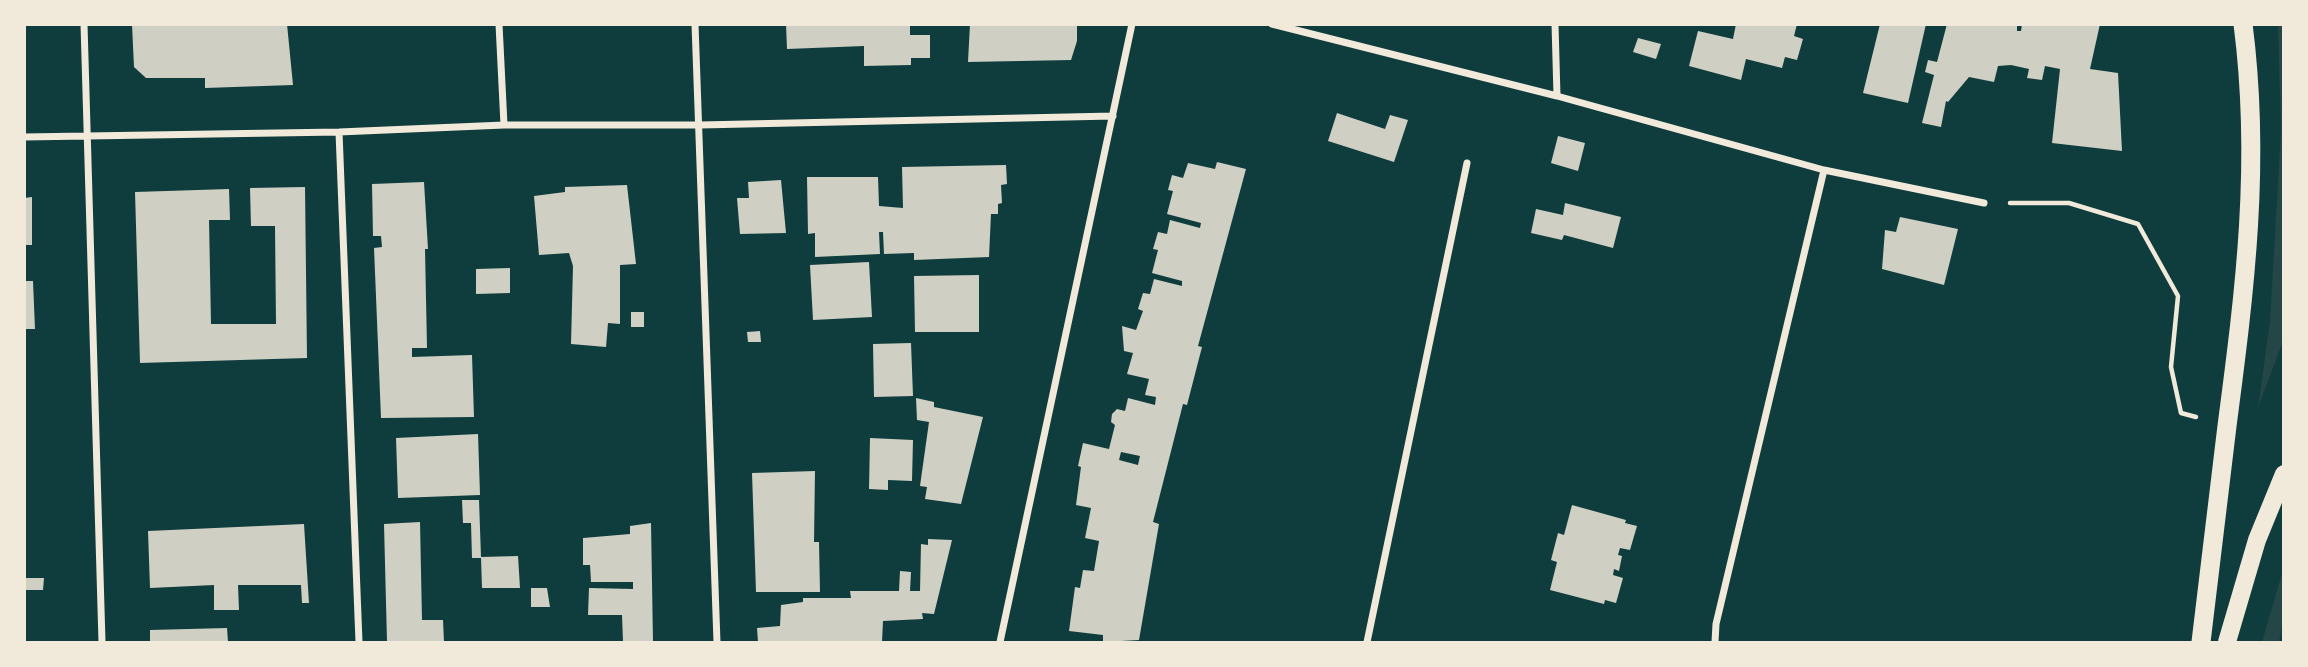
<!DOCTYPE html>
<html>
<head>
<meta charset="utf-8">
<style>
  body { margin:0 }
  #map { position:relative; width:2308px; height:667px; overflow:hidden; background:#0f3d3e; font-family:Mulish,sans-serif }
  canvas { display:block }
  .frame { position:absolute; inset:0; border:26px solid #f1e9da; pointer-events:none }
</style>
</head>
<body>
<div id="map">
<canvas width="2308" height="667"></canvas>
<div class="frame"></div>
</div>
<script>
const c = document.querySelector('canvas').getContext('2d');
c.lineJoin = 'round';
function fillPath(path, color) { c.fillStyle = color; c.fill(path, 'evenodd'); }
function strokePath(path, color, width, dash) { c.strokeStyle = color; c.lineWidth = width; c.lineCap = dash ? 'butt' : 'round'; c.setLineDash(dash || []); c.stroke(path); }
fillPath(new Path2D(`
  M 2278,25 L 2284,25 L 2283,341 L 2258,408 L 2270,321 L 2281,130 Z
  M 2283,570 L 2283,621 L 2279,642 L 2262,642 Z`), '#244646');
fillPath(new Path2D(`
  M 132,24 L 287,24 L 293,85 L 205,88 L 205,78 L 146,78 L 134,67 Z
  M 786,24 L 905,24 L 910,26 L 910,35 L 930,35 L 930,58 L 911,58 L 911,65 L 864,66 L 864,46 L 787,49 Z
  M 970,24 L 1077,24 L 1077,41 L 1071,60 L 968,62 Z
  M 1736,24 L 1797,24 L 1794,36 L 1803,39 L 1797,60 L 1785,57 L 1782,68 L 1746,59 L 1741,80 L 1689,66 L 1698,31 L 1733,39 Z
  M 1880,24 L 1926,24 L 1908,103 L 1863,93 Z
  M 1947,24 L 2017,24 L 2017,31 L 2021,31 L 2022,24 L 2100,24 L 2090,69 L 2118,73 L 2122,151 L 2052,143 L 2060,69 L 2045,66 L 2042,80 L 2027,78 L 2029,69 L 2011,65 L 1998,66 L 1994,82 L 1969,77 L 1948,102 L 1946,101 L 1941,127 L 1922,123 L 1934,75 L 1925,72 L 1928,60 L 1937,62 Z
  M 1638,38 L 1661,44 L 1656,59 L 1633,52 Z
  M 1337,113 L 1385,129 L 1390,115 L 1408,120 L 1394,162 L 1328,141 Z
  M 1558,136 L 1585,143 L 1578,171 L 1551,163 Z
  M 1217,162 L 1246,169 L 1198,346 L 1202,347 L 1187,405 L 1183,404 L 1153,522 L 1159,524 L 1139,640 L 1103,642 L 1103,635 L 1069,631 L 1075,587 L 1080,588 L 1083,570 L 1094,571 L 1099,541 L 1085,538 L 1091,508 L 1076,505 L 1081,467 L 1078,466 L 1083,443 L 1109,449 L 1115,425 L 1111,422 L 1112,414 L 1117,409 L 1125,411 L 1128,398 L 1155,405 L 1156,397 L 1145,395 L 1149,379 L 1127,374 L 1133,353 L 1124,351 L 1122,326 L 1136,330 L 1143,311 L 1138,309 L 1143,293 L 1150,294 L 1154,279 L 1182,286 L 1182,281 L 1152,273 L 1158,250 L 1153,249 L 1158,232 L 1167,234 L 1170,220 L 1200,228 L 1201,223 L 1167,214 L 1173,191 L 1168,190 L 1172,175 L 1183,178 L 1188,163 L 1215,169 ZM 1121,452 L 1140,456 L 1138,465 L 1119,460 Z
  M 1006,165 L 1007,184 L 1001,185 L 1002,203 L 998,204 L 998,214 L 991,214 L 989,257 L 914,260 L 914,253 L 884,254 L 883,232 L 879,232 L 880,254 L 815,257 L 815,233 L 808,234 L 807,177 L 878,177 L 879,206 L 903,208 L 902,167 Z
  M 781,180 L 786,233 L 740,234 L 737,198 L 749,198 L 748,182 Z
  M 424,182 L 428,249 L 425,249 L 427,348 L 412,348 L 412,357 L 472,355 L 474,417 L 381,418 L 374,248 L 382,247 L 381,236 L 373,236 L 372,184 Z
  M 627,185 L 636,264 L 620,265 L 620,324 L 608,323 L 606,347 L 571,344 L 573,266 L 569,253 L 539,255 L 534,196 L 565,192 L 565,187 Z
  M 305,187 L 307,358 L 140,363 L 135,192 L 229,189 L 230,220 L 209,220 L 211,324 L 276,324 L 275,226 L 251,226 L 250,188 Z
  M 32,197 L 32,245 L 24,245 L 24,198 Z
  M 1565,203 L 1621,217 L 1613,248 L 1564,235 L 1562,240 L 1531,233 L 1536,209 L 1563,215 Z
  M 1900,217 L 1958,229 L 1944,285 L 1882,269 L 1885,230 L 1896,232 Z
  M 869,262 L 872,317 L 813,320 L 810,265 Z
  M 510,268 L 510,293 L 476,294 L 476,269 Z
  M 979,275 L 979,332 L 915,332 L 914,276 Z
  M 24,281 L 33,281 L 35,329 L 24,329 Z
  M 631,312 L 644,312 L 644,327 L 631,327 Z
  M 760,331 L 761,342 L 748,342 L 747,332 Z
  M 911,343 L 913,396 L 874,397 L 873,344 Z
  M 916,398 L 934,402 L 934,407 L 983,417 L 961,504 L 925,499 L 927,487 L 920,486 L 929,422 L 917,420 Z
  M 478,434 L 480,495 L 398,498 L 396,438 Z
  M 870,438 L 913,440 L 912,481 L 888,480 L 888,490 L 869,489 Z
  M 815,471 L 814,542 L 819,542 L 820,592 L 756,592 L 752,473 Z
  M 462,500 L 479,500 L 481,557 L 518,556 L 520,588 L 482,588 L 481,558 L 472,558 L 471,523 L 463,523 Z
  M 1572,505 L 1626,520 L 1625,523 L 1637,526 L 1630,550 L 1620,548 L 1618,555 L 1622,556 L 1619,571 L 1614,569 L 1613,575 L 1623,578 L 1616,603 L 1605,600 L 1604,604 L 1550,590 L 1557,562 L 1551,560 L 1558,533 L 1564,535 Z
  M 420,522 L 422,620 L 443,620 L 444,642 L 387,642 L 384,524 Z
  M 651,523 L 653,642 L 623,642 L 622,615 L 588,615 L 589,588 L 633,589 L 633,582 L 591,582 L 590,565 L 583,565 L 583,538 L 630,534 L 630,526 Z
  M 304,524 L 309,603 L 302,603 L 301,585 L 238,585 L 239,610 L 214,610 L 214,585 L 150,588 L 148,531 Z
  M 928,539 L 952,540 L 934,614 L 922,613 L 923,619 L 883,621 L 882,642 L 758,642 L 757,628 L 780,626 L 781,605 L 803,602 L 803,598 L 851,598 L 850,591 L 899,591 L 900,571 L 911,572 L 910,591 L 920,591 L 921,544 L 928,545 Z
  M 24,578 L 44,578 L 43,590 L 24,590 Z
  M 531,588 L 547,588 L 550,607 L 531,607 Z
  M 227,628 L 228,642 L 150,642 L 150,630 Z`), '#cfcfc3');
strokePath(new Path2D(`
  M 2010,203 L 2069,203 L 2138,224 L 2178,296 L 2171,367 L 2181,413 L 2196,417`), '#f1e9da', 4.5);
strokePath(new Path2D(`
  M 84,24 L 102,642
  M 499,24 L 504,125
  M 695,24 L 717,642
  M 1272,24 L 1557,96 L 1824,170 L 1984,203
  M 1555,24 L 1557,96
  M 339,132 L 359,642
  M 24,137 L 339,132 L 504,125 L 700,125 L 1113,116
  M 1000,642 L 1132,24
  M 1367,642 L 1467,163
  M 1715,642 L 1716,624 L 1824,170`), '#f1e9da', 7);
strokePath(new Path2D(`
  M 2227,642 L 2257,540 L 2284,474`), '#f1e9da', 18);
strokePath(new Path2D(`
  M 2201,642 C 2210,570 2218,498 2227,426 C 2245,289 2261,163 2243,24`), '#f1e9da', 19);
</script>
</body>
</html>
